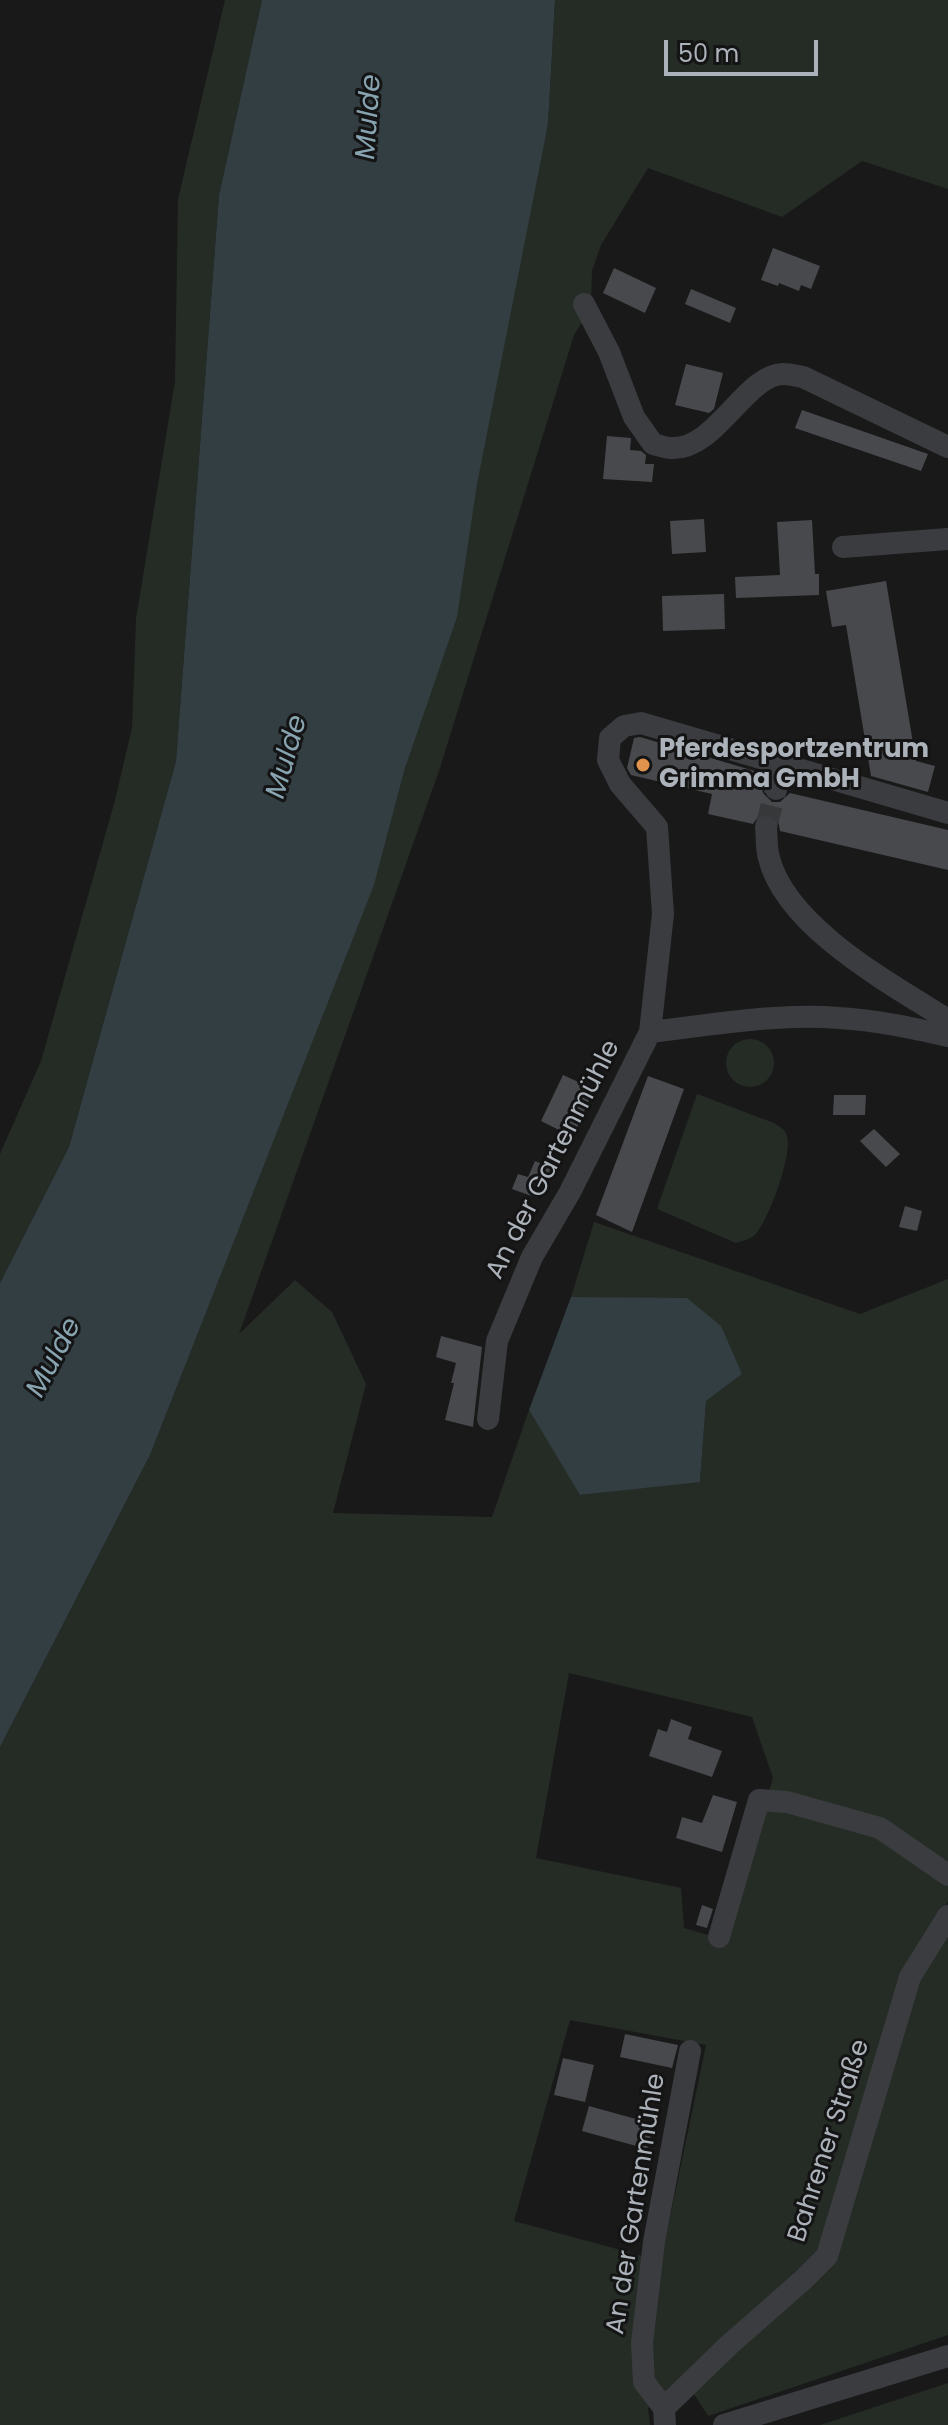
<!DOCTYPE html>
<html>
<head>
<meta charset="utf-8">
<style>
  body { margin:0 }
  #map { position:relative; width:948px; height:2425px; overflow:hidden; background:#19191a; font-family:Poppins,sans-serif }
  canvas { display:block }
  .scale { position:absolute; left:664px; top:40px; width:154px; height:36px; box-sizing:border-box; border:4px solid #acb2b9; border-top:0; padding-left:10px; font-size:24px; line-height:28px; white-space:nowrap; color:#acb2b9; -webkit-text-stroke:6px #141415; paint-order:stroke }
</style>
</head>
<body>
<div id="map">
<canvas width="948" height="2425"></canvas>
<div class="scale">50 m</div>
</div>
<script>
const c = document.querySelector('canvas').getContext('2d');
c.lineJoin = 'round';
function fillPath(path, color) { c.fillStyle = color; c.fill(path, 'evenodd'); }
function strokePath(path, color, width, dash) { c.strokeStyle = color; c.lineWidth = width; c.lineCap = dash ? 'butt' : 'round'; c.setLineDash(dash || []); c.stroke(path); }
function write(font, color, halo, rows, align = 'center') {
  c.font = font + ' Poppins,sans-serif'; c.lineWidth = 6; c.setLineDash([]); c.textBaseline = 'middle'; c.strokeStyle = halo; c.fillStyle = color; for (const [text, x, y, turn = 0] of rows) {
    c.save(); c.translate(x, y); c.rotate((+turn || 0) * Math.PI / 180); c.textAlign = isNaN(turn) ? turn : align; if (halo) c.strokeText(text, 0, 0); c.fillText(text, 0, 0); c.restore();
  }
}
fillPath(new Path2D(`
  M 225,0 L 262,0 L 219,195 L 176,761 L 69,1147 L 0,1283 L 0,1154 L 41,1061 L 114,804 L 132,728 L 136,619 L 175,381 L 178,199 Z
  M 555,0 L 948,0 L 948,189 L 862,161 L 782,217 L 648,168 L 601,245 L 592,271 L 591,308 L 574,335 L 439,771 L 239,1334 L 295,1280 L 332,1312 L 366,1384 L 333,1513 L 492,1517 L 529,1410 L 581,1495 L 700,1481 L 706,1401 L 742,1374 L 687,1299 L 571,1297 L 594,1222 L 860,1314 L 948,1279 L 948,1901 L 938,1921 L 948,1913 L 948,2335 L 708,2416 L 683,2377 L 648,2408 L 650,2425 L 0,2425 L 0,1747 L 150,1455 L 374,884 L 405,768 L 548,124 ZM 569,1673 L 752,1717 L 773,1778 L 725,1940 L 684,1928 L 681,1888 L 536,1858 ZM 570,2020 L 706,2045 L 661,2261 L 514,2221 Z
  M726 1063a24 24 0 1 1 48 0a24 24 0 1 1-48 0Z
  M 697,1094 L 774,1123 C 780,1127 785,1129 787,1136 C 793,1154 768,1223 754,1236 C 750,1239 742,1241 736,1243 L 657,1209 Z
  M 948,2383 L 948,2425 L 820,2425 Z`), '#252c25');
fillPath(new Path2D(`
  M 262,0 L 555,0 L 548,124 L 477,484 L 457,617 L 405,768 L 374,885 L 150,1455 L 0,1747 L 0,1283 L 69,1147 L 176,761 L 219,195 Z
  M 571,1297 L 687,1298 L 721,1326 L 742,1374 L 706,1401 L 700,1482 L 580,1495 L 529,1410 Z`), '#333e42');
fillPath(new Path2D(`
  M 773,248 L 820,266 L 811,289 L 801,285 L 799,291 L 779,283 L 778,286 L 761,280 Z
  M 614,268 L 656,288 L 645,313 L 603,293 Z
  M 691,289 L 736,308 L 730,323 L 685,304 Z
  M 686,364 L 723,373 L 714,409 L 709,413 L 675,405 Z
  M 802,410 L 928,454 L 921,471 L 795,428 Z
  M 607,436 L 631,438 L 630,450 L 641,451 L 646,455 L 645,464 L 654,464 L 652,482 L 603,479 Z
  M 704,519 L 706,552 L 672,554 L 670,521 Z
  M 812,520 L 815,574 L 819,574 L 819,595 L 736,598 L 735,577 L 780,575 L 777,522 Z
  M 886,581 L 916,761 L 935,766 L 928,792 L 871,776 L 846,625 L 832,627 L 826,591 Z
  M 724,594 L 725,629 L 663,631 L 662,596 Z
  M 640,737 L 758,772 L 763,793 L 772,802 L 780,802 L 790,793 L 948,830 L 948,870 L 780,831 L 778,820 L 771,814 L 759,815 L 753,824 L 708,814 L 712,794 L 631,775 L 627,768 L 634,738 Z
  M 563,1075 L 594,1089 L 573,1137 L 541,1121 Z
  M 648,1076 L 684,1089 L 632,1232 L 596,1215 Z
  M 834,1095 L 866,1095 L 865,1115 L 833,1115 Z
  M 874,1129 L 900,1154 L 886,1167 L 860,1141 Z
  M 535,1161 L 551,1168 L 537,1198 L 512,1189 L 518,1174 L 528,1177 Z
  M 905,1206 L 922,1211 L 917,1231 L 899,1227 Z
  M 441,1336 L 482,1347 L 473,1427 L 445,1420 L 454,1383 L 451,1383 L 456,1363 L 436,1357 Z
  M 671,1719 L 692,1727 L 688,1739 L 722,1751 L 712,1777 L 649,1756 L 658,1729 L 667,1732 Z
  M 713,1795 L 737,1802 L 722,1852 L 676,1838 L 682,1817 L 702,1823 Z
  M 702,1905 L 713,1909 L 707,1928 L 696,1925 Z
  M 625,2034 L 678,2045 L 672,2068 L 620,2057 Z
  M 563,2058 L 594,2065 L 585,2102 L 554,2095 Z
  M 589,2106 L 654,2124 L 647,2149 L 582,2131 Z`), '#48494d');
strokePath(new Path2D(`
  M 766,827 L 776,789`), '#36383a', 22, [22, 11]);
strokePath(new Path2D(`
  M 584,304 L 609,352 L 634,417 L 653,444 C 658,445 665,448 671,448 C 716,451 746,373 784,374 C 790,374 797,376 803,377 L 948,447
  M 843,547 L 948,539
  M 776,789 L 783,763
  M 766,827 C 767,837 766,848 769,858 C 786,927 891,984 948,1020
  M 650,1032 C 713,1025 776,1013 839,1018 C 876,1020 912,1028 948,1036
  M 488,1419 L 497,1341 L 532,1257 L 570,1192 L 650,1032 L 663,914 L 657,827 L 620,784 L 608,760 L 610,738 L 624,726 L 641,723 L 948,813
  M 719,1937 L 759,1800 L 787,1802 L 880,1828 L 948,1875
  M 664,2408 L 644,2382 L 642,2343 L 654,2242 L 690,2051
  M 665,2425 L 664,2408 L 729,2345 L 803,2280 L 827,2256 L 910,1977 L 948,1916
  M 724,2425 L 948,2356`), '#3a3c3f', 22);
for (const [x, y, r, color] of [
  [643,765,8,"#df934c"]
]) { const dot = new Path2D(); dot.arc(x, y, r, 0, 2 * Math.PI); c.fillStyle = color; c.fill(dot); strokePath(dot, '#141415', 3); }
write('bold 26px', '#acb2b9', '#141415', [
  ["Pferdesportzentrum",659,750],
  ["Grimma GmbH",659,780]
], 'left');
write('26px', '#acb2b9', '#141415', [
  ["An der Gartenmühle",554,1160,-63],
  ["Bahrener Straße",830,2141,-72],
  ["An der Gartenmühle",637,2204,-81]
]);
write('italic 28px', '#87a4b0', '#141415', [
  ["Mulde",370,117,-86],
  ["Mulde",288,757,-74],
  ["Mulde",55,1358,-62]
]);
</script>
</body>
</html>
